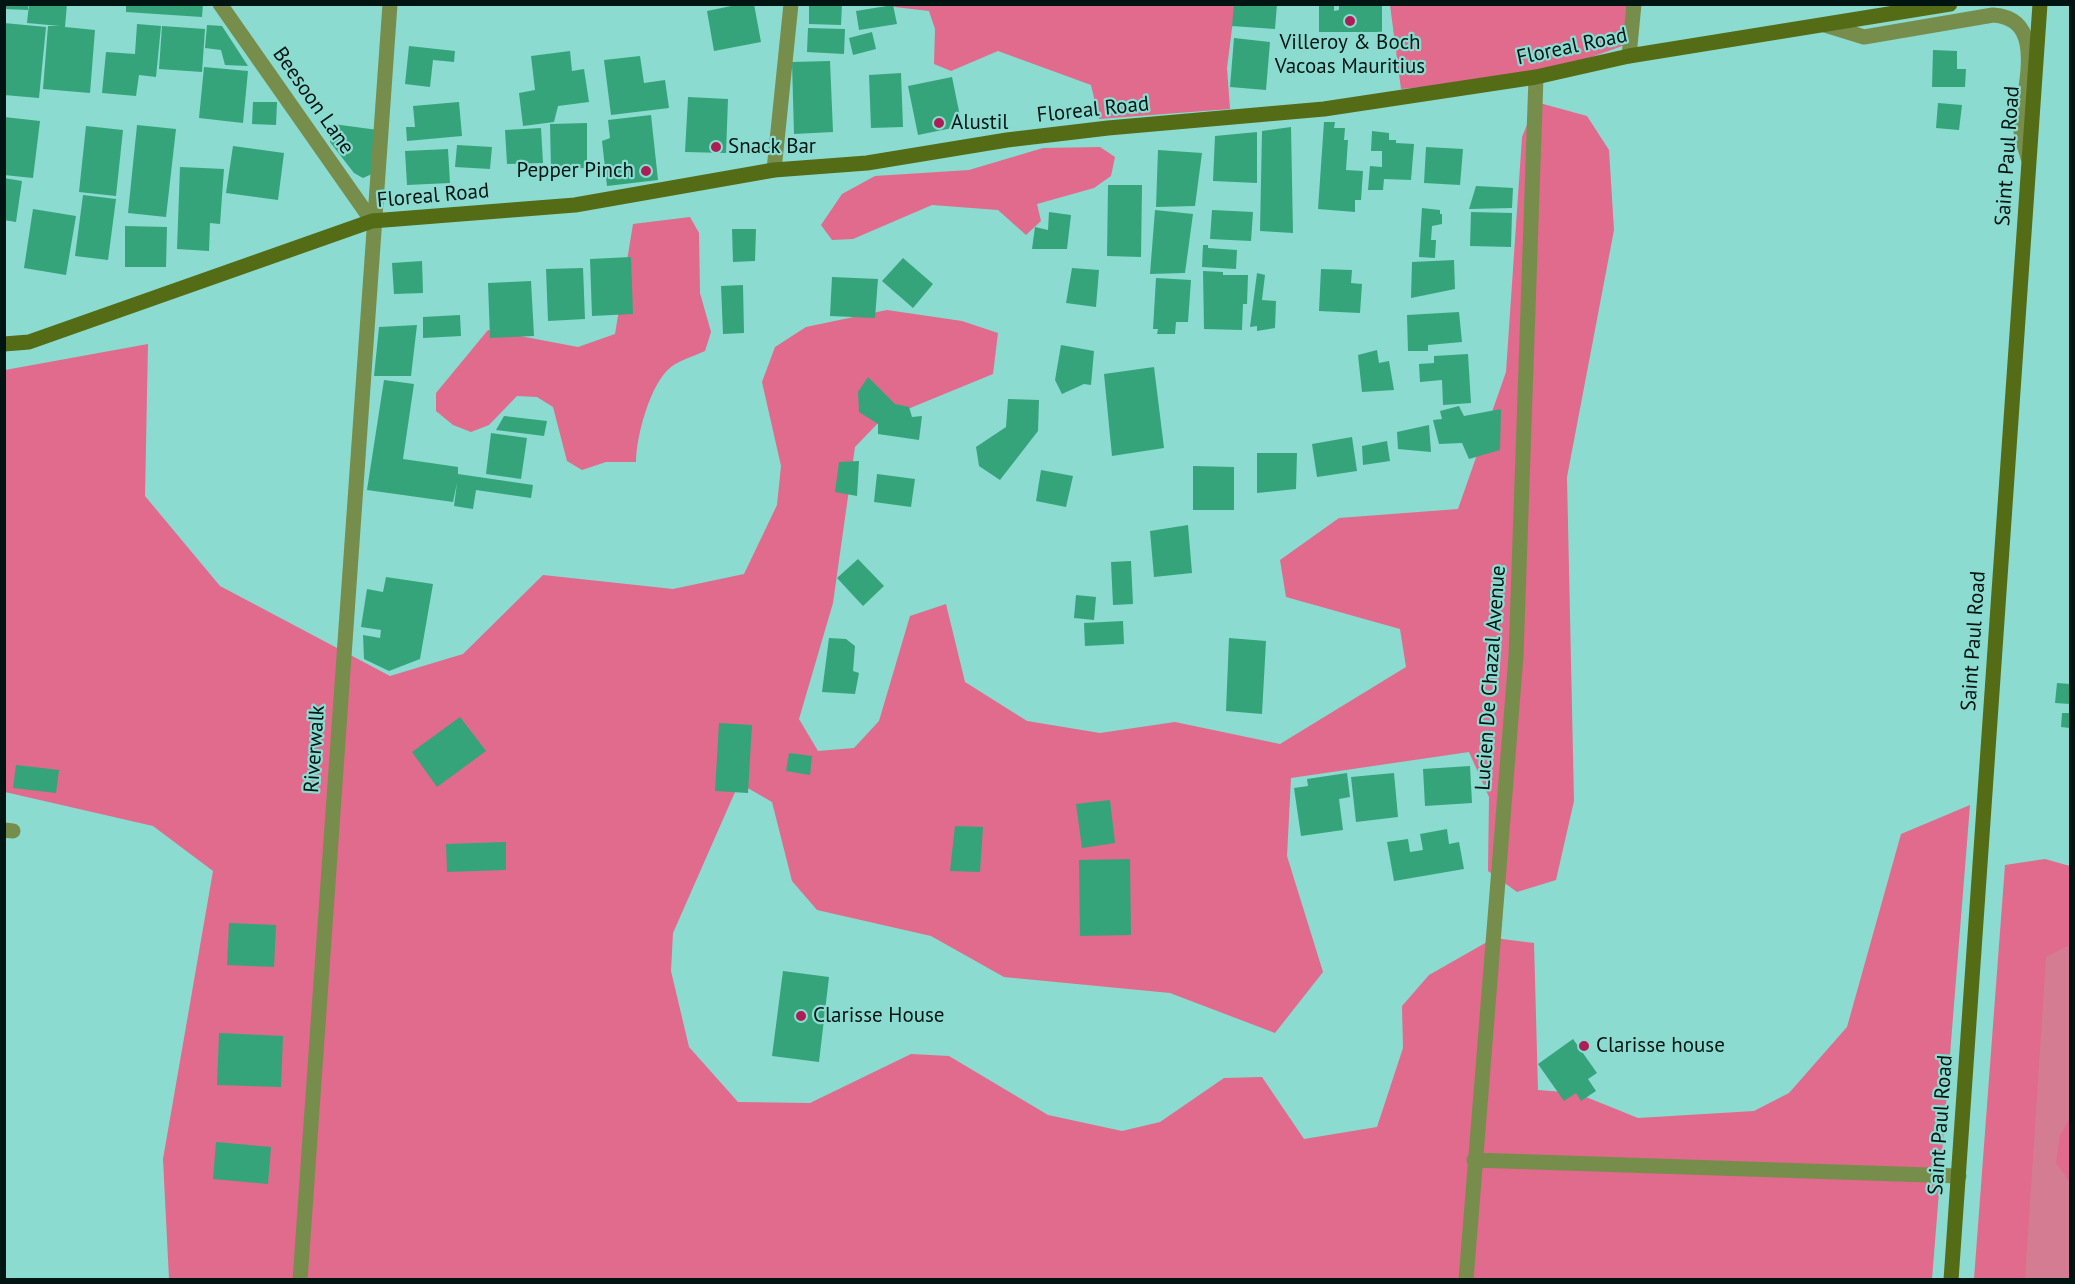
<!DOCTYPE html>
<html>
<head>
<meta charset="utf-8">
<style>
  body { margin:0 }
  #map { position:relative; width:2075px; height:1284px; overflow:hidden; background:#8bdbd0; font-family:"PT Sans",sans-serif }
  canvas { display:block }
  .frame { position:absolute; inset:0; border:6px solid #001512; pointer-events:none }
</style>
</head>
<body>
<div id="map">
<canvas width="2075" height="1284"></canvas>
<div class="frame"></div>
</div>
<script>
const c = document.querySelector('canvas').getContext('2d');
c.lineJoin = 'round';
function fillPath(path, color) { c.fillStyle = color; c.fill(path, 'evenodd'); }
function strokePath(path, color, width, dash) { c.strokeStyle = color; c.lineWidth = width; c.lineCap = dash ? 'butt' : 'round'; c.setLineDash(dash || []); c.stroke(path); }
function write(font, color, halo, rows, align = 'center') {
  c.font = font + ' "PT Sans",sans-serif'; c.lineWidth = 4.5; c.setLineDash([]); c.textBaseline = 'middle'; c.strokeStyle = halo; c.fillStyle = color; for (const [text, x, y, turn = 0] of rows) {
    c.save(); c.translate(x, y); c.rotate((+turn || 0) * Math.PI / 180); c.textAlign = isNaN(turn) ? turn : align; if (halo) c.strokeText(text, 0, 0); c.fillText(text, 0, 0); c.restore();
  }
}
fillPath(new Path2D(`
  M 2021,881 L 2070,884 L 2070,1279 L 1994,1280 Z`), '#d47c92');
fillPath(new Path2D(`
  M 1634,4 L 1625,45 L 1536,77 L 1401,89 L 1390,5 Z
  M 878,5 L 1235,5 L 1227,68 L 1230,109 L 1099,119 L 1091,85 L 998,51 L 951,71 L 934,64 L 935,29 L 929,11 Z
  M 1536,102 L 1587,116 L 1609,150 L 1614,230 L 1567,477 L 1574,801 L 1556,880 L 1517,892 L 1488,871 L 1489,797 L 1469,752 L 1291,778 L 1287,856 L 1323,972 L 1275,1033 L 1170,993 L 1004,977 L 931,936 L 817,910 L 792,881 L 772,802 L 739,783 L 673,933 L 671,971 L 689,1047 L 738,1102 L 810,1103 L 911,1054 L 949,1056 L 1048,1115 L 1122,1131 L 1160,1122 L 1224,1078 L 1262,1077 L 1304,1139 L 1377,1127 L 1403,1048 L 1402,1006 L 1429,975 L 1494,938 L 1534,943 L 1538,1090 L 1576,1093 L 1638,1118 L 1754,1111 L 1789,1093 L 1847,1027 L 1901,834 L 1970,805 L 1932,1279 L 169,1279 L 163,1159 L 213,871 L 153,826 L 5,792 L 5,370 L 148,344 L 145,496 L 220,586 L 390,676 L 463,654 L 543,575 L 673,589 L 744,574 L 777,505 L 781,466 L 762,382 L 775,347 L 806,327 L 887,310 L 962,321 L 998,333 L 993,374 L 881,420 L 855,447 L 833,603 L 799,719 L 818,751 L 854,748 L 879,721 L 910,616 L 946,604 L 965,682 L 1027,721 L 1100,733 L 1175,722 L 1280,744 L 1406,667 L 1400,629 L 1286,597 L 1280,560 L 1339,518 L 1458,509 L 1506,372 L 1522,137 Z
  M 1100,147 L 1115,157 L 1111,176 L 1094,188 L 1037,204 L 1041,221 L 1026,235 L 998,210 L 932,205 L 853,239 L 832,240 L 821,225 L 842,194 L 875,176 L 969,170 L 1043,148 Z
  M 690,217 L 699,233 L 700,293 L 711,332 L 705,351 C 694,356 680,360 671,367 C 650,383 636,438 636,462 L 606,462 L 582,470 L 567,461 L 553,407 L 537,397 L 517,396 L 489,425 L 471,432 L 453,425 L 436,411 L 436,393 L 488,330 L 578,347 L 615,334 L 633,224 Z
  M 2045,859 L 2070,866 L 2070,945 L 2046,957 L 2025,1279 L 1974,1279 L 2005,865 Z
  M 2070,1119 L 2070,1182 L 2056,1163 L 2060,1135 Z`), '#e06b8c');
fillPath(new Path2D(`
  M 4,4 L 28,4 L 28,10 L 4,9 Z
  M 29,4 L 67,4 L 65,27 L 95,30 L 90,93 L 43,89 L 48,26 L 60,26 L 27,23 Z
  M 126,4 L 203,4 L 202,17 L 126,12 Z
  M 741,4 L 754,4 L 761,42 L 714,51 L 707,11 Z
  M 809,4 L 842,4 L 841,25 L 809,24 Z
  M 1234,4 L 1277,4 L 1275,29 L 1232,26 Z
  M 1319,4 L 1334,4 L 1334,11 L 1339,10 L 1339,4 L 1382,4 L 1382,32 L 1319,32 Z
  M 893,5 L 897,24 L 859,30 L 856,11 Z
  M 4,23 L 46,27 L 39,98 L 4,95 Z
  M 137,24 L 161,26 L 156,77 L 139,75 L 136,96 L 102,93 L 106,52 L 135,54 Z
  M 207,25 L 222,26 L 248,66 L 225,65 L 221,50 L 205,48 Z
  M 162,26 L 205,29 L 202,72 L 159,69 Z
  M 808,28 L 845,29 L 844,54 L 807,52 Z
  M 872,32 L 876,49 L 853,55 L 849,38 Z
  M 1234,38 L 1270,42 L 1266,90 L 1230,87 Z
  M 409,46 L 455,51 L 454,62 L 433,60 L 430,87 L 405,84 Z
  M 1933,50 L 1957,51 L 1957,69 L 1966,69 L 1965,87 L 1932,87 Z
  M 570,51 L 572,71 L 584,69 L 589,102 L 558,106 L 554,122 L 523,126 L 519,93 L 535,90 L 531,56 Z
  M 640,56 L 644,83 L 665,80 L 669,108 L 611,115 L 604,60 Z
  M 830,61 L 833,132 L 794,134 L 792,62 Z
  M 204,67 L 248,71 L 243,123 L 199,118 Z
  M 901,73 L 903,127 L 871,128 L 869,75 Z
  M 952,77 L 962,126 L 918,135 L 908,86 Z
  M 688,97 L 728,99 L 726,153 L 685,152 Z
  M 253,102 L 277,102 L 276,125 L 252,124 Z
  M 459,102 L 462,136 L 407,141 L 406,127 L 415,127 L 413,106 Z
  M 1938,103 L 1962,105 L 1959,130 L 1936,128 Z
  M 651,115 L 658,180 L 607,186 L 602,141 L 610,138 L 608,120 Z
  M 4,117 L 40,121 L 33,178 L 4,175 Z
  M 1324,122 L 1335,122 L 1334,128 L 1345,128 L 1344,140 L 1348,140 L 1346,170 L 1363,171 L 1361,200 L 1355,200 L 1355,212 L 1318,209 Z
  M 587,123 L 587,168 L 551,169 L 550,124 Z
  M 333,124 L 378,130 L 372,174 L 363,178 L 354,173 L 330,142 Z
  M 137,125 L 176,129 L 166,217 L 128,213 Z
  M 86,126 L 123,130 L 116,196 L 79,192 Z
  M 1291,127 L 1293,233 L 1260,231 L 1262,131 Z
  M 541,128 L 543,163 L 507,164 L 505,130 Z
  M 1372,131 L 1389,133 L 1389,140 L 1396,140 L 1396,143 L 1414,144 L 1411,180 L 1384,179 L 1383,190 L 1368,190 L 1370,166 L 1382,167 L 1382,151 L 1371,151 Z
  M 1257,132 L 1257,183 L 1213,181 L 1215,136 Z
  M 457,145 L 492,147 L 490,169 L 455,167 Z
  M 233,146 L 284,153 L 278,200 L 226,193 Z
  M 1426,147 L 1463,149 L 1460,185 L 1424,183 Z
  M 448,149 L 450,183 L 407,185 L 405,151 Z
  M 1158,150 L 1202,153 L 1195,206 L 1156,207 Z
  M 180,167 L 224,169 L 220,224 L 210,223 L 209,251 L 177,249 Z
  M 4,178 L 22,181 L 16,222 L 4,220 Z
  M 1108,185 L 1142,185 L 1141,257 L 1107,256 Z
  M 1476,186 L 1513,188 L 1512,208 L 1469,209 Z
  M 83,195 L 116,199 L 108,260 L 75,256 Z
  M 1422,208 L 1440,210 L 1440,214 L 1442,214 L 1442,224 L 1432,226 L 1431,240 L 1436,240 L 1435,258 L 1419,257 Z
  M 33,209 L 76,216 L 66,275 L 24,268 Z
  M 1155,210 L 1193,214 L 1185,273 L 1150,274 Z
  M 1212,210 L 1253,212 L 1251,241 L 1210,239 Z
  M 1049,212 L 1071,215 L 1067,249 L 1032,249 L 1035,227 L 1048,230 Z
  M 1471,212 L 1512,213 L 1511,247 L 1470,246 Z
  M 125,226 L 167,227 L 166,267 L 125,267 Z
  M 732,229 L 756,229 L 755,261 L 733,262 Z
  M 1203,245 L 1208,245 L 1208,248 L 1237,250 L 1236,269 L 1202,267 Z
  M 631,257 L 633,314 L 592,316 L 590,259 Z
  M 903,258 L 933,284 L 913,308 L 882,281 Z
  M 1454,260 L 1455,289 L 1411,298 L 1412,262 Z
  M 422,261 L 423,293 L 394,294 L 392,263 Z
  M 583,268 L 585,319 L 548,321 L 546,269 Z
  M 1072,268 L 1099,270 L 1096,307 L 1066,303 Z
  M 1321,269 L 1352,270 L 1351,283 L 1362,284 L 1360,313 L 1319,311 Z
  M 1203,271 L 1223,272 L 1223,275 L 1248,275 L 1247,304 L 1243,304 L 1242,330 L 1204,329 Z
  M 1257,273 L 1265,275 L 1262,300 L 1276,301 L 1275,328 L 1257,331 L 1257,326 L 1250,327 Z
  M 832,277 L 878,279 L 875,318 L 830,316 Z
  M 1156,278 L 1191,280 L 1188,322 L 1176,322 L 1175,334 L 1157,334 L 1158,329 L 1153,329 Z
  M 531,281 L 534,336 L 490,338 L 488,283 Z
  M 743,285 L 744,333 L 723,334 L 721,286 Z
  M 1459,312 L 1462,342 L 1428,345 L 1428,351 L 1408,351 L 1407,315 Z
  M 460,315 L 461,336 L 423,338 L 423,317 Z
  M 417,325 L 411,376 L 374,376 L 379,327 Z
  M 1061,345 L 1094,351 L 1091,385 L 1084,384 L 1062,394 L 1055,380 Z
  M 1377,350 L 1379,363 L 1389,361 L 1394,390 L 1362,392 L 1358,355 Z
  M 1468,354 L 1471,403 L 1443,405 L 1442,380 L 1420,382 L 1419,364 L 1434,363 L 1434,356 Z
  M 1154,367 L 1164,448 L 1112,456 L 1104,374 Z
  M 868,377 L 895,404 L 909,407 L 912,417 L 922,416 L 919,440 L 878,434 L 878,424 L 859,412 L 858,392 Z
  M 384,380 L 414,384 L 403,459 L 458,467 L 458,474 L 533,485 L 531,498 L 476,490 L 473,509 L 454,506 L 457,483 L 453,502 L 367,490 Z
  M 1008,399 L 1039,400 L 1038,431 L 1000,480 L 979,466 L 976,447 L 1006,427 Z
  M 1459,406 L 1464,416 L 1501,409 L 1500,450 L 1469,459 L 1462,443 L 1439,444 L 1433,420 L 1442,419 L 1440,411 Z
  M 504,416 L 547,421 L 544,436 L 496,430 Z
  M 1429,425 L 1431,452 L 1398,449 L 1397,432 Z
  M 491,433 L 527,438 L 521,479 L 486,474 Z
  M 1352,437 L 1357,471 L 1317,477 L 1312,444 Z
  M 1387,441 L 1390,461 L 1363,465 L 1362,446 Z
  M 1257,453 L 1297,453 L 1296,489 L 1257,493 Z
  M 859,461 L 857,496 L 835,492 L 839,462 Z
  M 1193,466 L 1234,467 L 1234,510 L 1193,510 Z
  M 1041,470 L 1073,476 L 1066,507 L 1036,501 Z
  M 877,474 L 915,479 L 911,507 L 874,502 Z
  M 1188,525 L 1192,573 L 1154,577 L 1150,531 Z
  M 858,559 L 884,586 L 863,606 L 837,578 Z
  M 1131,561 L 1133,604 L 1113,605 L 1111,562 Z
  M 386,577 L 433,584 L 420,659 L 389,671 L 364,659 L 363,635 L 380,638 L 381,630 L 361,627 L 367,589 L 383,592 Z
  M 1076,595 L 1096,597 L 1094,620 L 1074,618 Z
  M 1123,621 L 1124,644 L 1085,646 L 1084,623 Z
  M 829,638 L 846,639 L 855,646 L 853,671 L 859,673 L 855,694 L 822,692 Z
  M 1229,638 L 1266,641 L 1262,714 L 1226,711 Z
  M 2057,683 L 2070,684 L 2070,704 L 2055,703 Z
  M 2062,713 L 2070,713 L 2070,728 L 2061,727 Z
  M 460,717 L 486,751 L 437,787 L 412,752 Z
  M 719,723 L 752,725 L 748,793 L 715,791 Z
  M 789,753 L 812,756 L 810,775 L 786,771 Z
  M 16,765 L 59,770 L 56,793 L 13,788 Z
  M 1470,766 L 1472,803 L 1425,806 L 1423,769 Z
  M 1347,773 L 1350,797 L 1339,799 L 1343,830 L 1301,836 L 1294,788 L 1308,786 L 1307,779 Z
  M 1394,773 L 1398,817 L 1356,822 L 1351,777 Z
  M 1110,800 L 1115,843 L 1082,848 L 1076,804 Z
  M 955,826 L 983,827 L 980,872 L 950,871 Z
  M 1447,829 L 1449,844 L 1459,842 L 1464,869 L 1394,881 L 1387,842 L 1408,839 L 1410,852 L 1423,850 L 1420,834 Z
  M 506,842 L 506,870 L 447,872 L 446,844 Z
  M 1130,859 L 1131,935 L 1080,936 L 1079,860 Z
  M 229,923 L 276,925 L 274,967 L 227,965 Z
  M 783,971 L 829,977 L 819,1062 L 772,1056 Z
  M 219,1033 L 283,1036 L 281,1087 L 217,1085 Z
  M 1573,1039 L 1597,1073 L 1588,1079 L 1596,1091 L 1581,1101 L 1576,1093 L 1564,1101 L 1538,1064 Z
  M 216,1142 L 271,1147 L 268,1184 L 213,1179 Z`), '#35a47b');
strokePath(new Path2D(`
  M 220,4 L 372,221
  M 1825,25 L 1864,37 L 1993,15 C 2050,19 2021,93 2021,131 C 2021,140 2026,149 2028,158
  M 1629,56 L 1634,4
  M 774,170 L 791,4
  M 4,830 L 13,831
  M 1474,1160 L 1959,1176
  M 300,1280 L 390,4
  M 1466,1280 L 1516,656 L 1536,77`), '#778d4c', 15);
strokePath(new Path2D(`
  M 4,344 L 29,342 L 372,221 L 575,205 L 774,170 L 867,163 L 1007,140 L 1108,128 L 1324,109 L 1536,77 L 1629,56 L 1950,4
  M 1951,1280 L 2040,4`), '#546c15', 15);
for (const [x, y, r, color] of [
  [1350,21,6,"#ad1e56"],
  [939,123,6,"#ad1e56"],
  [716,147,6,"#ad1e56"],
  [646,171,6,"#ad1e56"],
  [801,1016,6,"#ad1e56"],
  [1584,1046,6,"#ad1e56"]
]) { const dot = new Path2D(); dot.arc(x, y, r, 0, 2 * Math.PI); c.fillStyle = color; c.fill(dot); strokePath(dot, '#8bdbd0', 2); }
write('21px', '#001512', '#8bdbd0', [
  ["Villeroy & Boch",1350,43,"center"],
  ["Vacoas Mauritius",1350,67,"center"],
  ["Alustil",951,123],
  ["Snack Bar",728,147],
  ["Pepper Pinch",634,171,"right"],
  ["Clarisse House",813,1016],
  ["Clarisse house",1596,1046]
], 'left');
write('21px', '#001512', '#8bdbd0', [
  ["Floreal Road",1572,47,-12],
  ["Beesoon Lane",313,101,55],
  ["Floreal Road",1093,110,-6],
  ["Saint Paul Road",2008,156,-86],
  ["Floreal Road",433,196,-5],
  ["Saint Paul Road",1974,641,-86],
  ["Lucien De Chazal Avenue",1491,678,-86],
  ["Riverwalk",315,749,-86],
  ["Saint Paul Road",1941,1125,-86]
]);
</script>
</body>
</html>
